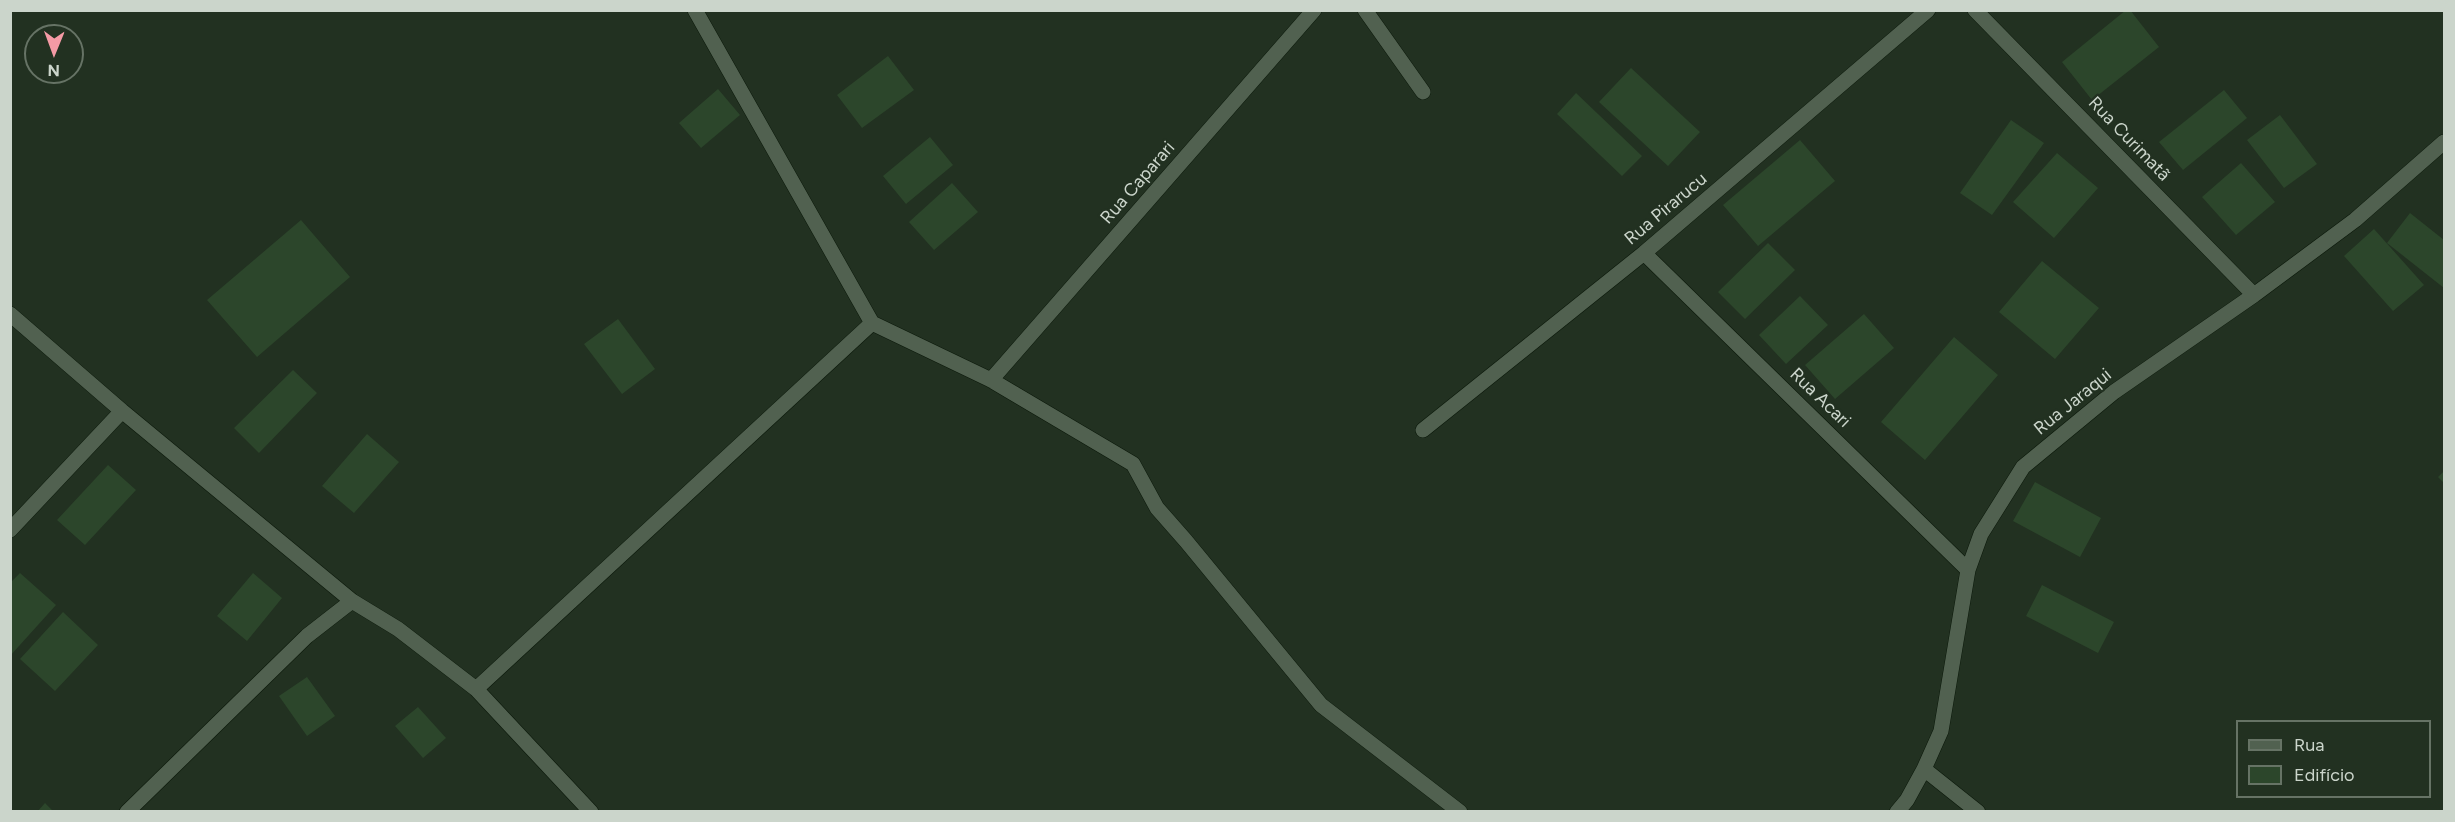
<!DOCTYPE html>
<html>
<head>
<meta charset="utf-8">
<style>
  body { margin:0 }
  #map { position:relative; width:2455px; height:822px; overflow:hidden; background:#223121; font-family:Figtree,sans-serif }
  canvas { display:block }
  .frame { position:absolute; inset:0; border:12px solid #cbd5cb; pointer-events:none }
  .legend { position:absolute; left:2236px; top:720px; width:195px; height:78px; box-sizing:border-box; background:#223121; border:2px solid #667365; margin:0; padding:8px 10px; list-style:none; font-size:18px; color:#cbd5cb }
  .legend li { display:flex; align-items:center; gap:12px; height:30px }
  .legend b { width:30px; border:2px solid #667365 }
  .north { position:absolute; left:24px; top:24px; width:60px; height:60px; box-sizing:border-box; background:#223121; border:2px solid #667365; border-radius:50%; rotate:181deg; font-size:16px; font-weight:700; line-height:24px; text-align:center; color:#cbd5cb }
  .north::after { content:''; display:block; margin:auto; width:21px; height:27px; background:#f49aa5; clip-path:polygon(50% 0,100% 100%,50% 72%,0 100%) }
</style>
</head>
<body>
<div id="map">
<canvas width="2455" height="822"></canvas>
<div class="frame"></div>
<ul class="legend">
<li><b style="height:8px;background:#516150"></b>Rua</li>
<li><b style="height:16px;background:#2c462b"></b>Edifício</li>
</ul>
<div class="north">N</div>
</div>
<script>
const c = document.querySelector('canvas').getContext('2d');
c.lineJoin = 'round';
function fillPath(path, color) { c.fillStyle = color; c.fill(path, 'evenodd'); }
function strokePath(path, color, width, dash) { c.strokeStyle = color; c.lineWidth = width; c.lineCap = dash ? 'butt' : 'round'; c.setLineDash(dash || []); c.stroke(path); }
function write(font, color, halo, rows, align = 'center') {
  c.font = font + ' Figtree,sans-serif'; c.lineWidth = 4.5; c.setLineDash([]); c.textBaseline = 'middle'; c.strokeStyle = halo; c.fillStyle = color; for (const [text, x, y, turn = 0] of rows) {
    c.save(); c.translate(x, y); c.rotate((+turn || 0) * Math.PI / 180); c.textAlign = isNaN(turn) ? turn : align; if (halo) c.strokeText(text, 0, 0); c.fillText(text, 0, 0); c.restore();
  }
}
fillPath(new Path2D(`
  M 2126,10 L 2130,10 L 2159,47 L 2092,100 L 2062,62 Z
  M 888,56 L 914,90 L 862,128 L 837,95 Z
  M 1631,68 L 1700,132 L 1668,166 L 1599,102 Z
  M 718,89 L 740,115 L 701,148 L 679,123 Z
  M 2224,90 L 2247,118 L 2183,170 L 2159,142 Z
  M 1576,93 L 1642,156 L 1622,176 L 1557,114 Z
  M 2280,115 L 2317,164 L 2284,188 L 2247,140 Z
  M 2011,120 L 2044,143 L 1992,215 L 1960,193 Z
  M 930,137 L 953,165 L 906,204 L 883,176 Z
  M 1800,140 L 1835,181 L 1758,246 L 1723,205 Z
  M 2057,153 L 2098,188 L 2054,238 L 2013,202 Z
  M 2241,163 L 2275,202 L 2236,235 L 2202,197 Z
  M 952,183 L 978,212 L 934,250 L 909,222 Z
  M 2410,213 L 2444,240 L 2444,288 L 2387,243 Z
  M 301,220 L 350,277 L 257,357 L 207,300 Z
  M 2374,229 L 2424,285 L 2393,311 L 2344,256 Z
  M 1768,243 L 1795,270 L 1745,319 L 1718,292 Z
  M 2042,261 L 2099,308 L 2055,359 L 1999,312 Z
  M 1800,296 L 1828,325 L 1786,364 L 1759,335 Z
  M 1864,314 L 1894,348 L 1835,399 L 1805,365 Z
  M 618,319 L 655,369 L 622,394 L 584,344 Z
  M 1954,337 L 1998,375 L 1925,460 L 1881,422 Z
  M 293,370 L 317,393 L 259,453 L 234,428 Z
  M 367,434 L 399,462 L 354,513 L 322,486 Z
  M 108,465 L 136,490 L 85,545 L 57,520 Z
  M 2444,471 L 2444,483 L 2438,477 Z
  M 2035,482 L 2101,518 L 2080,557 L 2013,521 Z
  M 20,573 L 56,605 L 10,656 L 10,583 Z
  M 253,573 L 282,598 L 247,641 L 217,616 Z
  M 2042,585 L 2114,622 L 2098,653 L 2026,616 Z
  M 63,612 L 98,645 L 55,691 L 20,659 Z
  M 307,677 L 335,716 L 307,736 L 279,696 Z
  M 418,707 L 446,738 L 423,758 L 395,726 Z
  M 45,803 L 54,812 L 37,812 Z`), '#2c462b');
const minor = new Path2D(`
  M 695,10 L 872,323 L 991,380 L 1133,464 L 1157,508 L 1186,541 L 1321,705 L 1460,812
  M 1365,10 L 1423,92
  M 1975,10 L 2254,295
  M 1644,253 L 1968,570
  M 10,314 L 122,411 L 352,601 L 398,629 L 476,689 L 591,812
  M 991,380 L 1314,10
  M 1423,430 L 1644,253 L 1928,10
  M 10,530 L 122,411
  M 476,689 L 872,323
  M 1924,769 L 1978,812
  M 127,812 L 307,636 L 352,601
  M 1897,812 L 1907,800 L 1924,769 L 1941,731 L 1968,570 L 1981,534 L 2023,467 L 2114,392 L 2254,295 L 2355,220 L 2444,142`);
strokePath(minor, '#0b180a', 16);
strokePath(minor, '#516150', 15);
write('18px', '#cbd5cb', '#223121', [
  ["Rua Curimatã",2129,139,46],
  ["Rua Caparari",1138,183,-49],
  ["Rua Pirarucu",1666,209,-40],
  ["Rua Acari",1820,398,44],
  ["Rua Jaraqui",2073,402,-39]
]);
</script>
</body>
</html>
